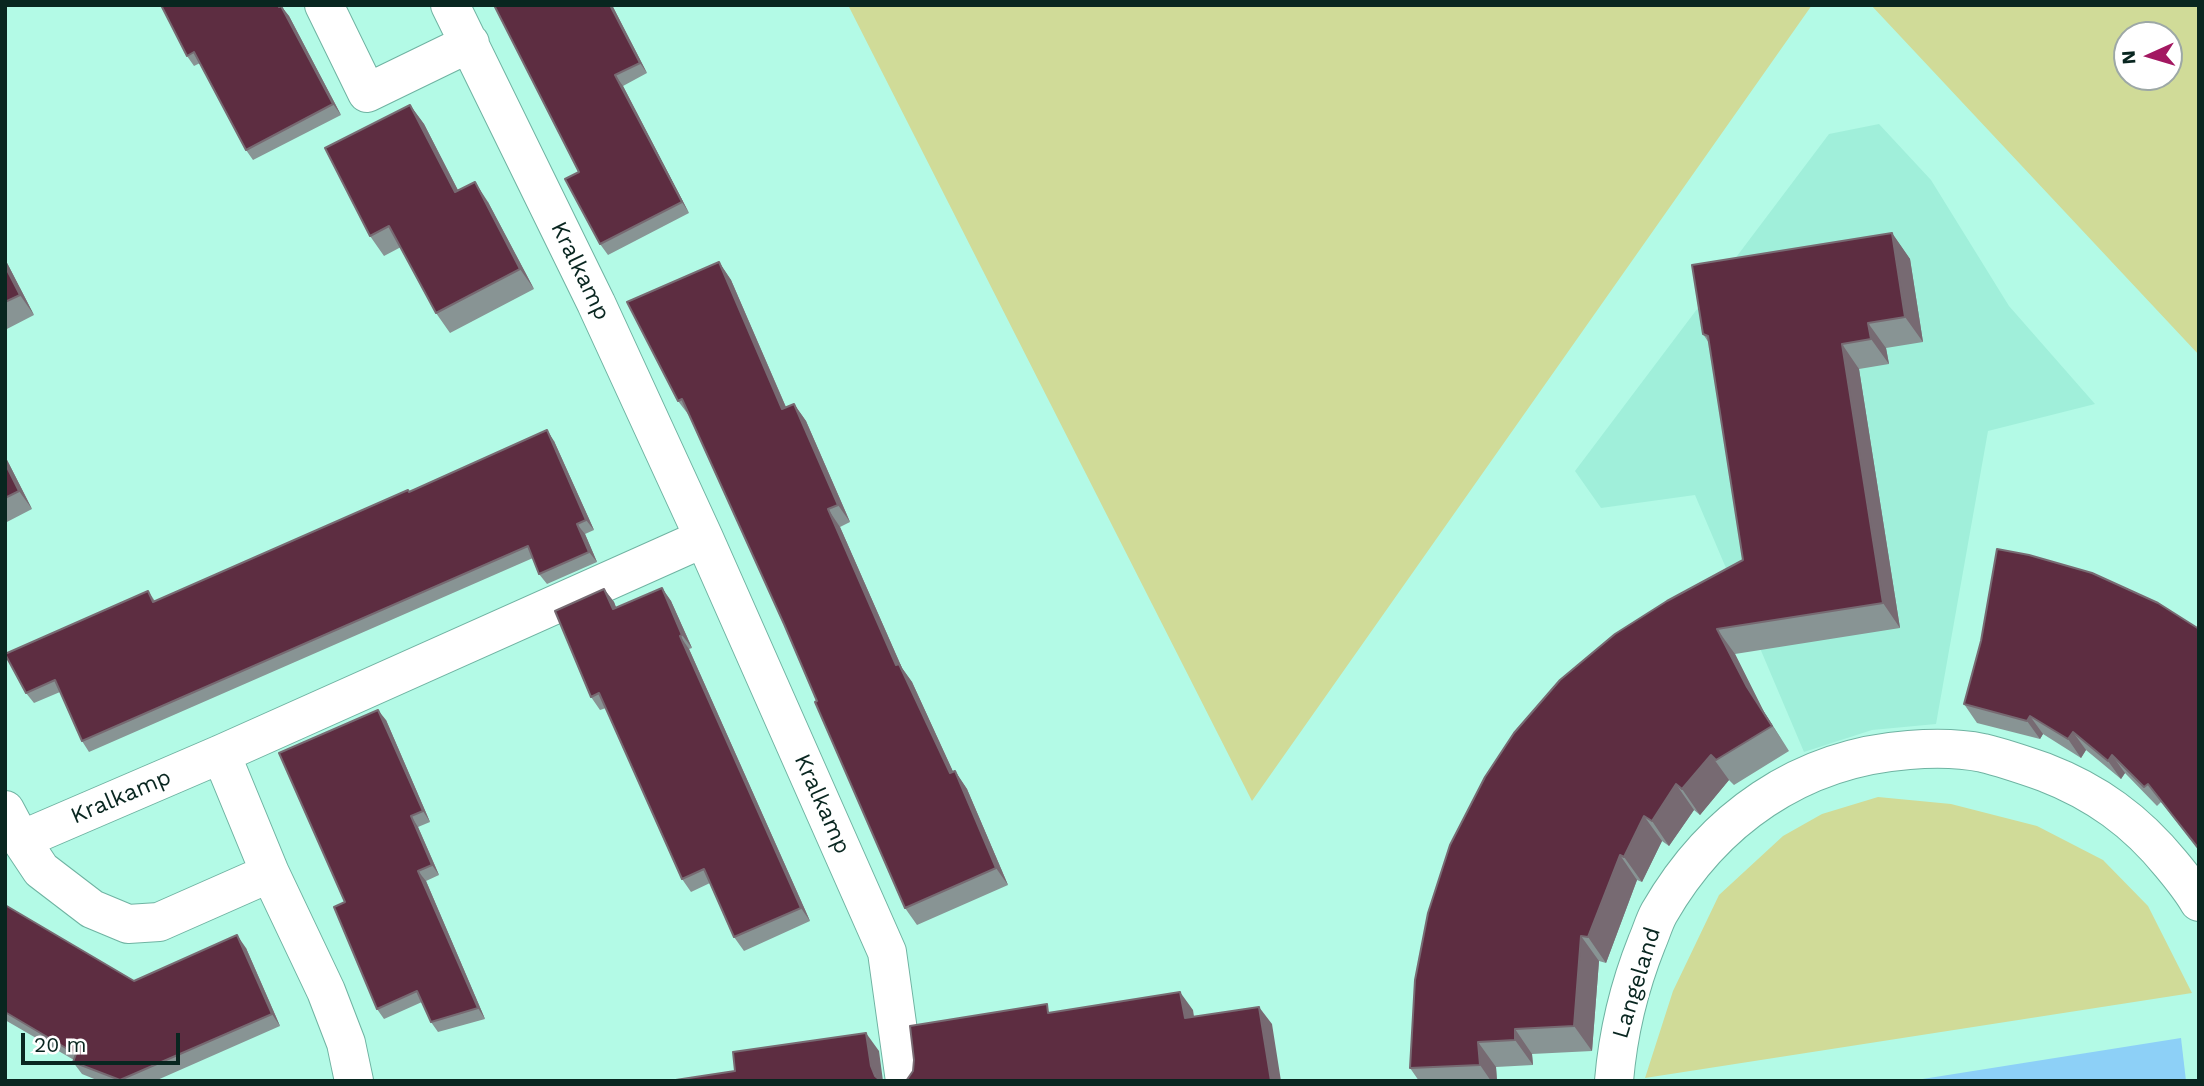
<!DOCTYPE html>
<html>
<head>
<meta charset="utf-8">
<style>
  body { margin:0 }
  #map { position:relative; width:2204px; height:1086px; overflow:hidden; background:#b3fae6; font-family:"Work Sans",sans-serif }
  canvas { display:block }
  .frame { position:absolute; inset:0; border:7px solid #092620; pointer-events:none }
  .north { position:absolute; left:2113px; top:21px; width:70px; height:70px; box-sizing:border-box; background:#fff; border:2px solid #9da8a6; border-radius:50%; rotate:266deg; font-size:19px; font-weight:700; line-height:28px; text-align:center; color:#092620 }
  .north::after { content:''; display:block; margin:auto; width:24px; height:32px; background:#a31861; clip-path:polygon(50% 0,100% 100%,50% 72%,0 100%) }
  .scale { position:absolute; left:21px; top:1033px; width:159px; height:32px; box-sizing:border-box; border:4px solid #092620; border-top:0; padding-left:9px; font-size:21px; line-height:24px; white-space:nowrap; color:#092620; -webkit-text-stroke:5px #fff; paint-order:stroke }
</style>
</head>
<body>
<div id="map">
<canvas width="2204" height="1086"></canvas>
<div class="frame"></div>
<div class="north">N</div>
<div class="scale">20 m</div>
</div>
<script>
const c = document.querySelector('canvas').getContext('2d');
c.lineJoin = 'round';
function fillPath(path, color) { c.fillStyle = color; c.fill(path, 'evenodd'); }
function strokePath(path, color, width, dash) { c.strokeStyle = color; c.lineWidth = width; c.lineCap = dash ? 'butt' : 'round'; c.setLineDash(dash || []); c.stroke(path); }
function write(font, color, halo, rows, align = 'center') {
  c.font = font + ' "Work Sans",sans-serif'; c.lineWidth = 7; c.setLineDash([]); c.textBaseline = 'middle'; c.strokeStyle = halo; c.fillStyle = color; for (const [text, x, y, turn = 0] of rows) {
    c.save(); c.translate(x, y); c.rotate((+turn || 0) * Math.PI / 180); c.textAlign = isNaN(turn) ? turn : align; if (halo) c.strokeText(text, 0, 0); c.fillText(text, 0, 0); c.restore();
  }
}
fillPath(new Path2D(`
  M 1879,124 L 1931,180 L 2009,306 L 2095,404 L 1988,431 L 1936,724 L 1872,730 L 1804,752 L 1695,495 L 1601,508 L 1575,471 L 1829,134 Z`), '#a0efda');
fillPath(new Path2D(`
  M 848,5 L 1812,5 L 1252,801 Z
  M 1871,5 L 2199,5 L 2199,355 ZM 2127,35 L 2169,35 L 2169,77 L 2127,77 Z
  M 1878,797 L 1951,804 L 2037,826 L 2103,860 L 2148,906 L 2192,993 L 1645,1078 L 1673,991 L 1719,895 L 1783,836 L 1822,814 Z`), '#d0db98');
fillPath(new Path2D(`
  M 2181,1038 L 2186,1081 L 1910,1081 Z`), '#8dd0f7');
const minor = new Path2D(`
  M 324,5 L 367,93 L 470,43
  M 450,5 L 596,303 L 704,538 L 887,952 L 905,1081
  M 221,754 L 270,873 L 326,991 L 346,1043 L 354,1081
  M 5,810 L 21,840 L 41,870 L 92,909 L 128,924 L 159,922 L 270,873
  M 21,840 L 221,754 L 704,538
  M 1614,1081 C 1618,1033 1629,987 1647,942 C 1651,933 1654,922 1659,913 C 1713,819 1800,758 1909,750 C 1934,748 1959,748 1983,753 C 2004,758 2024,765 2044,772 C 2096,792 2136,821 2171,864 C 2181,876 2191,888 2199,902`);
strokePath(minor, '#6fb3a2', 40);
strokePath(minor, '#fff', 38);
fillPath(new Path2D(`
  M 280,5 L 289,16 L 341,115 L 253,160 L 246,150 L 200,63 L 194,66 L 187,56 Z
  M 612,5 L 647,73 L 623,86 L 689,213 L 608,255 L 600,244 L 579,172 Z
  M 410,105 L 424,124 L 458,190 L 488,202 L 534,289 L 450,333 L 436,313 L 401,247 L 384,256 L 370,236 Z
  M 1892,233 L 1910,259 L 1923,342 L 1886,348 L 1889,364 L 1859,369 L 1900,628 L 1735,654 L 1764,712 L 1789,751 L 1734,785 L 1729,780 L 1700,815 L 1694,810 L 1669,846 L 1662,841 L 1642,882 L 1637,880 L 1606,963 L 1599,961 L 1592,1051 L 1532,1054 L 1533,1065 L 1496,1067 L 1497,1081 L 1419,1081 L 1410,1068 L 1743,560 L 1709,343 L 1703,334 Z
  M 5,259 L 34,315 L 5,330 Z
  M 719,262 L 731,280 L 786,407 L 794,404 L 806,421 L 850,522 L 840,527 L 902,668 L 912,682 L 953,772 L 955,771 L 967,789 L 1008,885 L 917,925 L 905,908 L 784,624 L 691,418 L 678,401 Z
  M 554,441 L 594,530 L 585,534 L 597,562 L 547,584 L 539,574 L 533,558 L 89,752 L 82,741 L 60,692 L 34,703 L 26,693 L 148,591 L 155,601 L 409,492 Z
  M 5,456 L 32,509 L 5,523 Z
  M 662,588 L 671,601 L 692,648 L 689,649 L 810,921 L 744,951 L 734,937 L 710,883 L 691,892 L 682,879 L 606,708 L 600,710 L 591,697 L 604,589 L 614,602 L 616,608 Z
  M 2199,629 L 2199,851 L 2161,802 L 2157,806 L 2125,773 L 2121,779 L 2086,750 L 2081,758 L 2043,734 L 2040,739 L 1977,723 L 1964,704 Z
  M 386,720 L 430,822 L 418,827 L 439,875 L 426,881 L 485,1019 L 438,1032 L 431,1022 L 422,1002 L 384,1019 L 377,1009 L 345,902 Z
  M 5,905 L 134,981 L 246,948 L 280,1026 L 155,1081 L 99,1081 L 82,1074 L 73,1062 L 74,1060 L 5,1020 Z`), '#889494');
fillPath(new Path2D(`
  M 610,5 L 612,5 L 647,73 L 640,63 Z
  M 281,6 L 289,16 L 341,115 L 333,104 Z
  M 615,75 L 623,86 L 689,213 L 682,202 Z
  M 410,105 L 424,124 L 469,212 L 455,192 Z
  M 475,182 L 488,202 L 534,289 L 520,269 Z
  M 1892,233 L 1910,259 L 1923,342 L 1905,317 Z
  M 5,259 L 34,315 L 20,295 L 5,266 Z
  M 719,262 L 731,280 L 794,426 L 782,409 Z
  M 1868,323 L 1886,348 L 1889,364 L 1871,339 Z
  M 1842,344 L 1859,369 L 1900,628 L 1883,603 Z
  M 794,404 L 806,421 L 850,522 L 838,505 Z
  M 547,430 L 554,441 L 594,530 L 586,520 Z
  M 5,456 L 32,509 L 19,491 L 5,463 Z
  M 828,509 L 840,527 L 902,668 L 912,682 L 962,791 L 950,773 L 896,665 Z
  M 577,524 L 585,534 L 597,562 L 589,552 Z
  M 662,588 L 671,601 L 692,648 L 682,635 Z
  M 604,589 L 614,602 L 622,622 L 613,609 Z
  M 1717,629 L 1735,654 L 1764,712 L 1789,751 L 1747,687 Z
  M 680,636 L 689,649 L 810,921 L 801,908 Z
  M 378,710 L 386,720 L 430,822 L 423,811 Z
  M 2030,716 L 2043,734 L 2040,739 L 2027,721 Z
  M 2073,732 L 2086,750 L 2081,758 L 2068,739 Z
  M 1711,755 L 1729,780 L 1700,815 L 1682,789 Z
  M 2112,755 L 2125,773 L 2121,779 L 2108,761 Z
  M 955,771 L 967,789 L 1008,885 L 996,868 Z
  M 1676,784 L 1694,810 L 1669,846 L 1652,821 Z
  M 411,816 L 418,827 L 439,875 L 432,865 Z
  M 1644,816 L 1662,841 L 1642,882 L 1624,857 Z
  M 1620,855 L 1637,880 L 1606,963 L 1588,937 Z
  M 418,871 L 426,881 L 485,1019 L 478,1008 Z
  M 237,935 L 246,948 L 280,1026 L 272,1014 Z
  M 1581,936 L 1599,961 L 1592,1051 L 1574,1026 Z
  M 1180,992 L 1193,1010 L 1197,1036 L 1185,1018 Z
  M 1259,1007 L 1272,1024 L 1281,1081 L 1271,1081 Z
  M 1515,1029 L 1532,1054 L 1533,1065 L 1515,1040 Z
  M 866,1033 L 879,1051 L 883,1081 L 878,1081 L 871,1066 Z
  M 1478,1042 L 1496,1067 L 1497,1081 L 1491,1081 L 1480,1065 Z`), '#776a72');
const building = new Path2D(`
  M 161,5 L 278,5 L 279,7 L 281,6 L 333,104 L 246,150 L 194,52 L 187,56 Z
  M 494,5 L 610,5 L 640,63 L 615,75 L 682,202 L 600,244 L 565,179 L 579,172 Z
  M 410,105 L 455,192 L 475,182 L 520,269 L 436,313 L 389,226 L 370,236 L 325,148 Z
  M 1892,233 L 1905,317 L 1868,323 L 1871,339 L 1842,344 L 1883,603 L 1717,629 L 1747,687 L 1772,726 L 1716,760 L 1711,755 L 1682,789 L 1676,784 L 1652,821 L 1644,816 L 1624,857 L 1620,855 L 1588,937 L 1581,936 L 1574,1026 L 1515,1029 L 1515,1040 L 1478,1042 L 1480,1065 L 1410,1068 L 1415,980 L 1428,913 L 1450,845 L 1485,777 L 1514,733 L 1560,680 L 1615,634 L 1667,601 L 1743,560 L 1708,336 L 1703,334 L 1692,265 Z
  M 719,262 L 782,409 L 794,404 L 838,505 L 828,509 L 896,665 L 899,664 L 950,773 L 955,771 L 996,868 L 905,908 L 815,702 L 817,701 L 784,624 L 682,399 L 678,401 L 627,302 Z
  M 5,266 L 20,295 L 5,302 Z
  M 547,430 L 586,520 L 577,524 L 589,552 L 539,574 L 528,546 L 82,741 L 55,680 L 26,693 L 5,654 L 148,591 L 153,602 L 408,490 L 409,492 Z
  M 5,463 L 19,491 L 5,498 Z
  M 1997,549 L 2029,555 L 2092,573 L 2158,603 L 2199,629 L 2199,849 L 2148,784 L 2144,787 L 2112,755 L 2108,761 L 2073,732 L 2068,739 L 2030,716 L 2027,721 L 1964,704 L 1981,641 Z
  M 662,588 L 682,635 L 680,636 L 801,908 L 734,937 L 704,869 L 682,879 L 599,693 L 591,697 L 555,611 L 604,589 L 613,609 Z
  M 378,710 L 423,811 L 411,816 L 432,865 L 418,871 L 478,1008 L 431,1022 L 417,991 L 377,1009 L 334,907 L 345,902 L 279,753 Z
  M 5,905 L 134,981 L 237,935 L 272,1014 L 120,1080 L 73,1062 L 76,1054 L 5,1012 Z
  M 1180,992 L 1185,1018 L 1259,1007 L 1271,1081 L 906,1081 L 913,1071 L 914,1060 L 910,1026 L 1047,1004 L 1048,1013 Z
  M 866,1033 L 871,1066 L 875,1076 L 881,1081 L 669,1081 L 735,1071 L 733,1052 Z`);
fillPath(building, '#5d2d41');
strokePath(building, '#776a72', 2);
write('23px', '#092620', '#fff', [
  ["Kralkamp",580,271,64],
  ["Kralkamp",121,797,-23],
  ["Kralkamp",822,804,66],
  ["Langeland",1637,983,-73]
]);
</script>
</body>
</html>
